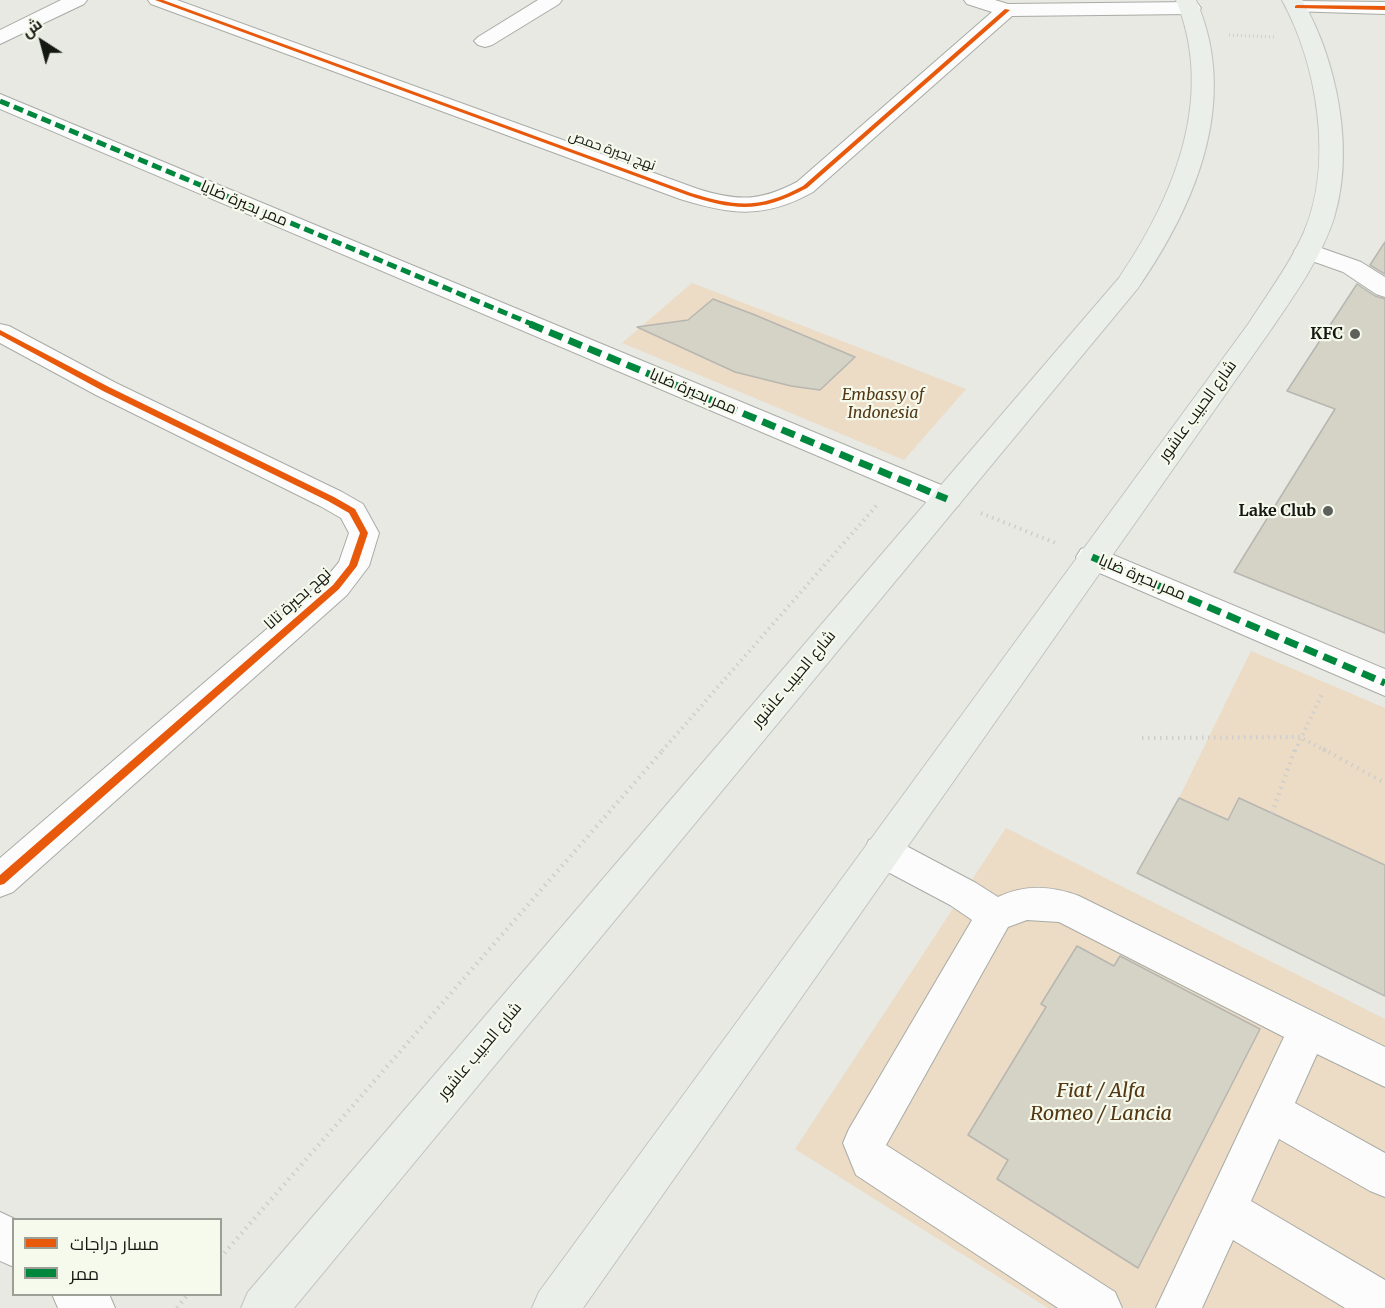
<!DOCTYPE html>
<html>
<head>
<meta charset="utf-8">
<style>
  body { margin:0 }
  #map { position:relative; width:1385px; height:1308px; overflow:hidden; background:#e7e9e2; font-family:Merriweather,Cairo,serif }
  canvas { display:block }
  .legend { position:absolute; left:12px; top:1218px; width:210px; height:78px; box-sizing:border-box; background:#f6faec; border:2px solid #9c9f95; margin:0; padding:8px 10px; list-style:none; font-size:18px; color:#151712 }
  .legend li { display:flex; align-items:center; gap:12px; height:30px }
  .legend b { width:30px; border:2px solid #9c9f95 }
  .north { position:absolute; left:12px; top:12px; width:60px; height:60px; -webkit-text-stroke:4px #f6faec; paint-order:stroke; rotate:324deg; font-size:16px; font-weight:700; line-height:24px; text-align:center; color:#151712 }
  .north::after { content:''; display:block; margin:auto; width:21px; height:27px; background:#151712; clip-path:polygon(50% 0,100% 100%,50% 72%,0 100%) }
</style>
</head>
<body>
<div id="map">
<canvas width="1385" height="1308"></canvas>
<ul class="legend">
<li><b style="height:8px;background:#e8590c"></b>مسار دراجات</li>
<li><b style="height:8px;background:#00873e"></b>ممر</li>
</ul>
<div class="north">ش</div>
</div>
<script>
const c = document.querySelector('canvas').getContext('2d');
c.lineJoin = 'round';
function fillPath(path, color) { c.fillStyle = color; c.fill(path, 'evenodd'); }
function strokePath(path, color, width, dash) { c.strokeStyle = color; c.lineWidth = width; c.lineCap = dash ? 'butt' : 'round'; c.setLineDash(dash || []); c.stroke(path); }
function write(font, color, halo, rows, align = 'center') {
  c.font = font + ' Merriweather,Cairo,serif'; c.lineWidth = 4.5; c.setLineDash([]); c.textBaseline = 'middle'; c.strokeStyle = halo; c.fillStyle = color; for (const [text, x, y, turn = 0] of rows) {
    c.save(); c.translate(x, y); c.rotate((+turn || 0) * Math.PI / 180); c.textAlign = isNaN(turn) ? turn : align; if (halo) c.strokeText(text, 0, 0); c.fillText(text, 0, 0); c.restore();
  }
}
fillPath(new Path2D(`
  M 692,283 L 966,389 L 904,460 L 622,343 Z
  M 1251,651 L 1385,708 L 1385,865 L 1239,798 L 1228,820 L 1179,798 Z
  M 1006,828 L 1385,1019 L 1385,1308 L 1048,1308 L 795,1149 Z`), '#ecdbc5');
const building = new Path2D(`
  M 1385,242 L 1385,274 L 1370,265 Z
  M 1357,284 L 1375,296 L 1385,299 L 1385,633 L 1234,572 L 1335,409 L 1287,391 Z
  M 713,299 L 755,315 L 855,357 L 820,390 L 791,386 L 735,372 L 637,327 L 688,320 Z
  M 1179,798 L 1228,820 L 1239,798 L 1385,865 L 1385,996 L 1137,873 Z
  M 1077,946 L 1114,966 L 1120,956 L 1260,1029 L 1138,1268 L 997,1179 L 1008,1160 L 968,1135 L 1046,1007 L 1041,1004 Z`);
fillPath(building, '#d5d3c5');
strokePath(building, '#b7b6b1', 1.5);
const minor = new Path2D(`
  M 61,0 L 87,0 L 84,4 L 0,44 L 0,30 Z
  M 148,0 L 177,0 L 698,189 C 737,201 759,202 797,182 L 992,12 L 967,4 L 964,0 L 995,0 L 1008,4 L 1191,2 L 1198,4 L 1201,8 L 1198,12 L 1191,14 L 1012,16 L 813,192 C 765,219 732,215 680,199 L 151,4 Z
  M 538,0 L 562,0 L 559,4 L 492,45 L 485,47 L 478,45 L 474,41 L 478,37 Z
  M 1297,1 L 1385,2 L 1385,14 L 1290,11 L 1287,7 L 1290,3 Z
  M 0,94 L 958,492 L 962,499 L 958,506 L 947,509 L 936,506 L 0,109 Z
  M 1307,243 L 1361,262 L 1385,277 L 1385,297 L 1376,294 L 1343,272 L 1298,256 L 1294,251 L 1298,246 Z
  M 0,324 L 9,326 L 116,383 L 342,492 L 363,504 L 379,533 L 369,566 L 347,595 L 13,892 L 0,897 L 0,858 L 325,579 L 339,562 L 349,533 L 341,518 L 320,506 L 96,395 L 0,343 Z
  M 1092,546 L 1385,669 L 1385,696 L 1081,565 L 1076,557 L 1081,549 Z
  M 882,836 L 895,840 L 976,883 L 998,897 C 1025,884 1052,886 1079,896 L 1385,1047 L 1385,1087 L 1317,1054 L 1295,1103 L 1385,1153 L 1385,1197 L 1370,1191 L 1279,1139 L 1251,1201 L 1385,1280 L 1385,1308 L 1345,1308 L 1233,1240 L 1202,1308 L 1156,1308 L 1284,1037 L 1059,922 L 1027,920 L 1008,927 L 886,1145 L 1115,1292 L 1122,1308 L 1058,1308 L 856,1175 L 843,1143 L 849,1129 L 972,920 L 950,905 L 869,862 L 864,851 L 869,840 Z
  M 0,1212 L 17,1220 L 14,1220 L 14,1267 L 0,1261 Z
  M 52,1294 L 109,1294 L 115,1308 L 58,1308 Z`);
const major = new Path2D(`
  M 1176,0 L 1196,0 C 1240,100 1196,204 1138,288 L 294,1308 L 241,1308 L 248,1292 L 1119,278 C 1174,197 1216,97 1176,0 Z
  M 1282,0 L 1302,0 C 1337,60 1355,150 1334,218 C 1321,258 1294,296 1270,331 L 583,1308 L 532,1308 L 539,1292 L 1249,323 C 1268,293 1290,264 1304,232 C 1334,162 1317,64 1282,0 Z`);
strokePath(minor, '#a9aba6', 2);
strokePath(major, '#c3c4c1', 2);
strokePath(new Path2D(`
  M 1229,35 L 1275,37`), '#cecfcc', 3, [1, 3]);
strokePath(new Path2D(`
  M 981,513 L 1058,544
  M 1142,738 L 1300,737 L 1326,751
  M 662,751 L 877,505
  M 1295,751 L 1323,692`), '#cecfcc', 4, [1.5, 4.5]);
strokePath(new Path2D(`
  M 1323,749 L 1385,783
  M 1272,813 L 1295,749
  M 220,1258 L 664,749
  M 177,1308 L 188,1294`), '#cecfcc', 4.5, [1.5, 5]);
fillPath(minor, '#fbfcfb');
fillPath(major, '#ebefea');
strokePath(new Path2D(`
  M 0,101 L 534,325`), '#00873e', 5, [10, 5]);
strokePath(new Path2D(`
  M 530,324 L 947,499
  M 1092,557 L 1385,683`), '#00873e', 7, [14, 7]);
fillPath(new Path2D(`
  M 155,0 L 163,0 L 691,193 C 737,207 760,209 803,186 L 1005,9 L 1010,10 L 807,188 C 761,213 735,211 687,195 Z
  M 1297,5 L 1385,6 L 1385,10 L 1295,8 L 1295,6 Z
  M 0,330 L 109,387 L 334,497 L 355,509 L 368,533 L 357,566 L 339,589 L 4,884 L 0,885 L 0,875 L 333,585 L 349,565 L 360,533 L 349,513 L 328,501 L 103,391 L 0,335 Z`), '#e8590c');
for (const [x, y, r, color] of [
  [1355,334,6,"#5e605b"],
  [1328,511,6,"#5e605b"]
]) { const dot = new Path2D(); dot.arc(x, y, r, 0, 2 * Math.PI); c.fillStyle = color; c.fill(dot); strokePath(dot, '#f6faec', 2); }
write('14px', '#151712', '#f6faec', [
  ["نهج بحيرة حمص",612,151,20]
]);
write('16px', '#151712', '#f6faec', [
  ["ممر بحيرة ضايا",244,204,23],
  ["ممر بحيرة ضايا",693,392,23],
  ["شارع الحبيب عاشور",1198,411,-54],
  ["ممر بحيرة ضايا",1142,578,23],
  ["نهج بحيرة تانا",298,599,-42],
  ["شارع الحبيب عاشور",794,679,-50],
  ["شارع الحبيب عاشور",480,1051,-50]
]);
write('bold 16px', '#151712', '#f6faec', [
  ["KFC",1343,334],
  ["Lake Club",1316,511]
], 'right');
write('italic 16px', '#543815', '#f6faec', [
  ["Embassy of",883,395],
  ["Indonesia",883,413]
]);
write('italic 20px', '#543815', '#f6faec', [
  ["Fiat / Alfa",1101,1091],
  ["Romeo / Lancia",1101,1114]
]);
</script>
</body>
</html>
